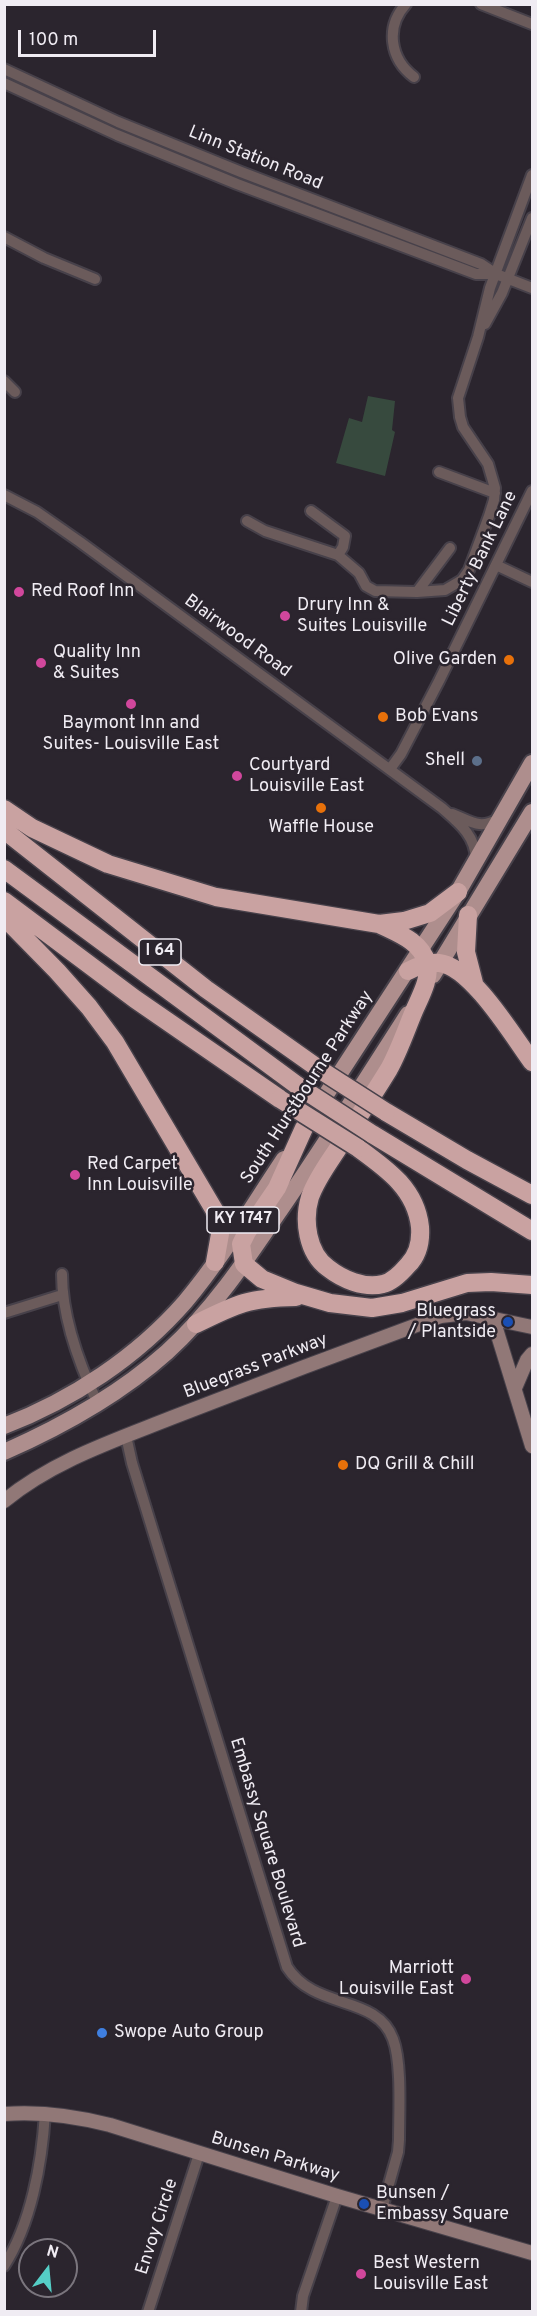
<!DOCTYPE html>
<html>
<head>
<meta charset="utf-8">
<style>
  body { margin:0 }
  #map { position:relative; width:537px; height:2316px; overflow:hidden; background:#2b252e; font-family:Overpass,sans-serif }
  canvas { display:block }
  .frame { position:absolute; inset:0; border:6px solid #f0ecf3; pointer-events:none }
  .north { position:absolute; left:18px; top:2238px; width:60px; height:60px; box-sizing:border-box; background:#2b252e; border:2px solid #7a757d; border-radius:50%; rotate:16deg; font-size:16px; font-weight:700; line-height:24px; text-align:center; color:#f0ecf3 }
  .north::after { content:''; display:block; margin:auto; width:21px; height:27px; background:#55cec6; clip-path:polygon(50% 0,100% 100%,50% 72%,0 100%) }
  .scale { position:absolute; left:18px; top:30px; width:138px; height:27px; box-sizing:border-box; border:3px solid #f0ecf3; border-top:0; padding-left:8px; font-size:18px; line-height:21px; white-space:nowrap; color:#f0ecf3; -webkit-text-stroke:4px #2b252e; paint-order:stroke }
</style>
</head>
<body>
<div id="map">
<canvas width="537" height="2316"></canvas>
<div class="frame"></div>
<div class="north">N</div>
<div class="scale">100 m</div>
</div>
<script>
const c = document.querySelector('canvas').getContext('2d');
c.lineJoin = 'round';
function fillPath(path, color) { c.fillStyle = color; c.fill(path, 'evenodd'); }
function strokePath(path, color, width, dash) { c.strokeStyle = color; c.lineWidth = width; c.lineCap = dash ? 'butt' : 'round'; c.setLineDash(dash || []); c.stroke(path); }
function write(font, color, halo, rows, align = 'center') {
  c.font = font + ' Overpass,sans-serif'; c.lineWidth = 5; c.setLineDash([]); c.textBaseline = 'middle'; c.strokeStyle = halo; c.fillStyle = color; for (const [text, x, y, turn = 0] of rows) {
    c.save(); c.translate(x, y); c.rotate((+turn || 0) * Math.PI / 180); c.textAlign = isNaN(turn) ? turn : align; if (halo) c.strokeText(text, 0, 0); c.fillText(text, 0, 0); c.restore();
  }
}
fillPath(new Path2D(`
  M 368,396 L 395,401 L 392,430 L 395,432 L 385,476 L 336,463 L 349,418 L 362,422 Z`), '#374a3e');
const street = new Path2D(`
  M 406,4 C 385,27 390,59 414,77
  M 481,4 L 532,24
  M 4,69 L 118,122 L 241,172 L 481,264 L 496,274 L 532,288
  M 4,83 L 117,135 L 237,184 L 476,274 L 496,274
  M 4,237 L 44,258 L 95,279
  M 485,324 L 502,293 L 532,218
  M 4,381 L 15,392
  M 439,472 L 495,493
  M 4,495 L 37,512 L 80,542 L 442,808 C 459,823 475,835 476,859
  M 311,511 L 345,536 L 343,547 L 338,555
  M 247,521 L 265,531 L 338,555 L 359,573 L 366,586 L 375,591 L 417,592 L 445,590 L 462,580 L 469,570 L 489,516 L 494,500 L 495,488 L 488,464 L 463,427 L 460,417 L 458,398 L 478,337 L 490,288 L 532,175
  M 496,565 L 532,582
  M 417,592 L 450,548
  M 390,769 L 401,754 L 439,681 L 532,491
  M 452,814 C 471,821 479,830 498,819
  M 62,1274 C 62,1316 80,1366 98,1404
  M 4,1313 L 62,1295
  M 126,1436 L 132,1463 L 287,1967 C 315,2011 377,1994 393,2039 C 402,2063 399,2112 399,2140 L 398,2152 L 382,2209
  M 4,2266 C 31,2224 42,2163 45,2113
  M 148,2312 L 199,2154
  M 301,2312 L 303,2296 L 337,2196`);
const secondary = new Path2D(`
  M 493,1319 L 532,1446
  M 515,1388 L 527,1360 L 532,1354
  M 4,1501 C 53,1461 113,1441 171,1418 C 261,1383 351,1349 441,1316 L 466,1313 L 532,1327
  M 4,2114 C 41,2111 75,2116 110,2125 L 337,2196 L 532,2253`);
const primary = new Path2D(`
  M 433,975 L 532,812
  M 303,1130 L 458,892 L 532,763
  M 4,1426 C 72,1400 137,1357 185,1302 C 222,1258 252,1207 284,1159
  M 4,1452 C 63,1426 119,1395 167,1352 C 211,1312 245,1262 278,1213 C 323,1148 365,1081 408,1014`);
const highway = new Path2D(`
  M 4,809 L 32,828 L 108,864 L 216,897 L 379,924 L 404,921 L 430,913 L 458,892
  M 4,830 L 206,989 L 319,1069
  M 4,869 L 298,1086
  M 4,901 L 135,999 L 280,1099
  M 468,915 L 466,952 L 474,983
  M 4,917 L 57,971 L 89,1007 L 115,1042 L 216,1213 L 220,1234 L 215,1262
  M 408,971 C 418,966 428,962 439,963 C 471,966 513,1036 532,1062
  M 386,1112 L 467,1160 L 532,1195
  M 304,1128 L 277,1188 L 247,1232 L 241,1244 L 244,1264 L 262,1279 L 296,1293 L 330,1303 L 372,1308 L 402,1303 L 467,1283 L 491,1282 L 532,1285
  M 372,1134 L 532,1231
  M 358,1148 C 387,1169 416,1189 420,1227 C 421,1241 418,1255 408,1265 C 402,1272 392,1282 383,1284 C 364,1289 342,1279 328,1268 C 307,1253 303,1220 310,1197 C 316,1180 327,1165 337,1150 C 354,1123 372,1097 389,1069 C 399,1051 406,1030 414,1011 C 420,997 431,978 427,963 C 421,941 397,933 379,924
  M 196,1324 C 238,1303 249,1298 296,1297`);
strokePath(street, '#47414a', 14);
strokePath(secondary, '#47414a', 16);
strokePath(primary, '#47414a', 20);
strokePath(highway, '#47414a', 21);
strokePath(street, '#6b5b5b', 10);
strokePath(secondary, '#917877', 14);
strokePath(primary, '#ae8e8d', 16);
strokePath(highway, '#c9a2a1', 18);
const highwayBridge = new Path2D(`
  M 319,1069 L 386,1112
  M 298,1086 L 372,1134
  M 280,1099 L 358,1148`);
strokePath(highwayBridge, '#47414a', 21, []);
strokePath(highwayBridge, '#c9a2a1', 18);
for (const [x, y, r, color] of [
  [19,592,6,"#d1479c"],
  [285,616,6,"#d1479c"],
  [509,660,6,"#e8710a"],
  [41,663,6,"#d1479c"],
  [131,704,6,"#d1479c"],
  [383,717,6,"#e8710a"],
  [477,761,6,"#5c6f8a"],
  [237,776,6,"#d1479c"],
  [321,808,6,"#e8710a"],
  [75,1175,6,"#d1479c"],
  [508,1322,6,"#1a4fb4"],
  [343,1465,6,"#e8710a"],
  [466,1979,6,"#d1479c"],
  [102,2033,6,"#3f7fe0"],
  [364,2204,6,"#1a4fb4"],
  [361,2274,6,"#d1479c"]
]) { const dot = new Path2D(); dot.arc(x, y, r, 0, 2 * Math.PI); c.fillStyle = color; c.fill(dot); strokePath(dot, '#2b252e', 2); }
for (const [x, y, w] of [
  [160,952,42],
  [243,1220,72]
]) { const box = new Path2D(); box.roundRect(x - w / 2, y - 13, w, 26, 4.5); c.fillStyle = '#2b252e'; c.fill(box); strokePath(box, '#f0ecf3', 1.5); }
write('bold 16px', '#f0ecf3', null, [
  ["I 64",160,952],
  ["KY 1747",243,1220]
]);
write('18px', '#f0ecf3', '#2b252e', [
  ["Linn Station Road",255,159,22],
  ["Liberty Bank Lane",481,559,-64],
  ["Blairwood Road",237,637,36],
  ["South Hurstbourne Parkway",308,1088,-57],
  ["Bluegrass Parkway",256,1367,-21],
  ["Embassy Square Boulevard",266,1843,73],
  ["Bunsen Parkway",275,2158,17],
  ["Envoy Circle",158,2227,-72]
]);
write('18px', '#f0ecf3', '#2b252e', [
  ["Red Roof Inn",31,592],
  ["Drury Inn &",297,606],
  ["Suites Louisville",297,627],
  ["Quality Inn",53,653],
  ["& Suites",53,674],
  ["Olive Garden",497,660,"right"],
  ["Bob Evans",395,717],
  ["Baymont Inn and",131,724,"center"],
  ["Suites- Louisville East",131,745,"center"],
  ["Shell",465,761,"right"],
  ["Courtyard",249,766],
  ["Louisville East",249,787],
  ["Waffle House",321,828,"center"],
  ["Red Carpet",87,1165],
  ["Inn Louisville",87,1186],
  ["Bluegrass",496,1312,"right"],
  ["/ Plantside",496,1333,"right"],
  ["DQ Grill & Chill",355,1465],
  ["Marriott",454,1969,"right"],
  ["Louisville East",454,1990,"right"],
  ["Swope Auto Group",114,2033],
  ["Bunsen /",376,2194],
  ["Embassy Square",376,2215],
  ["Best Western",373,2264],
  ["Louisville East",373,2285]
], 'left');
</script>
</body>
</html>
